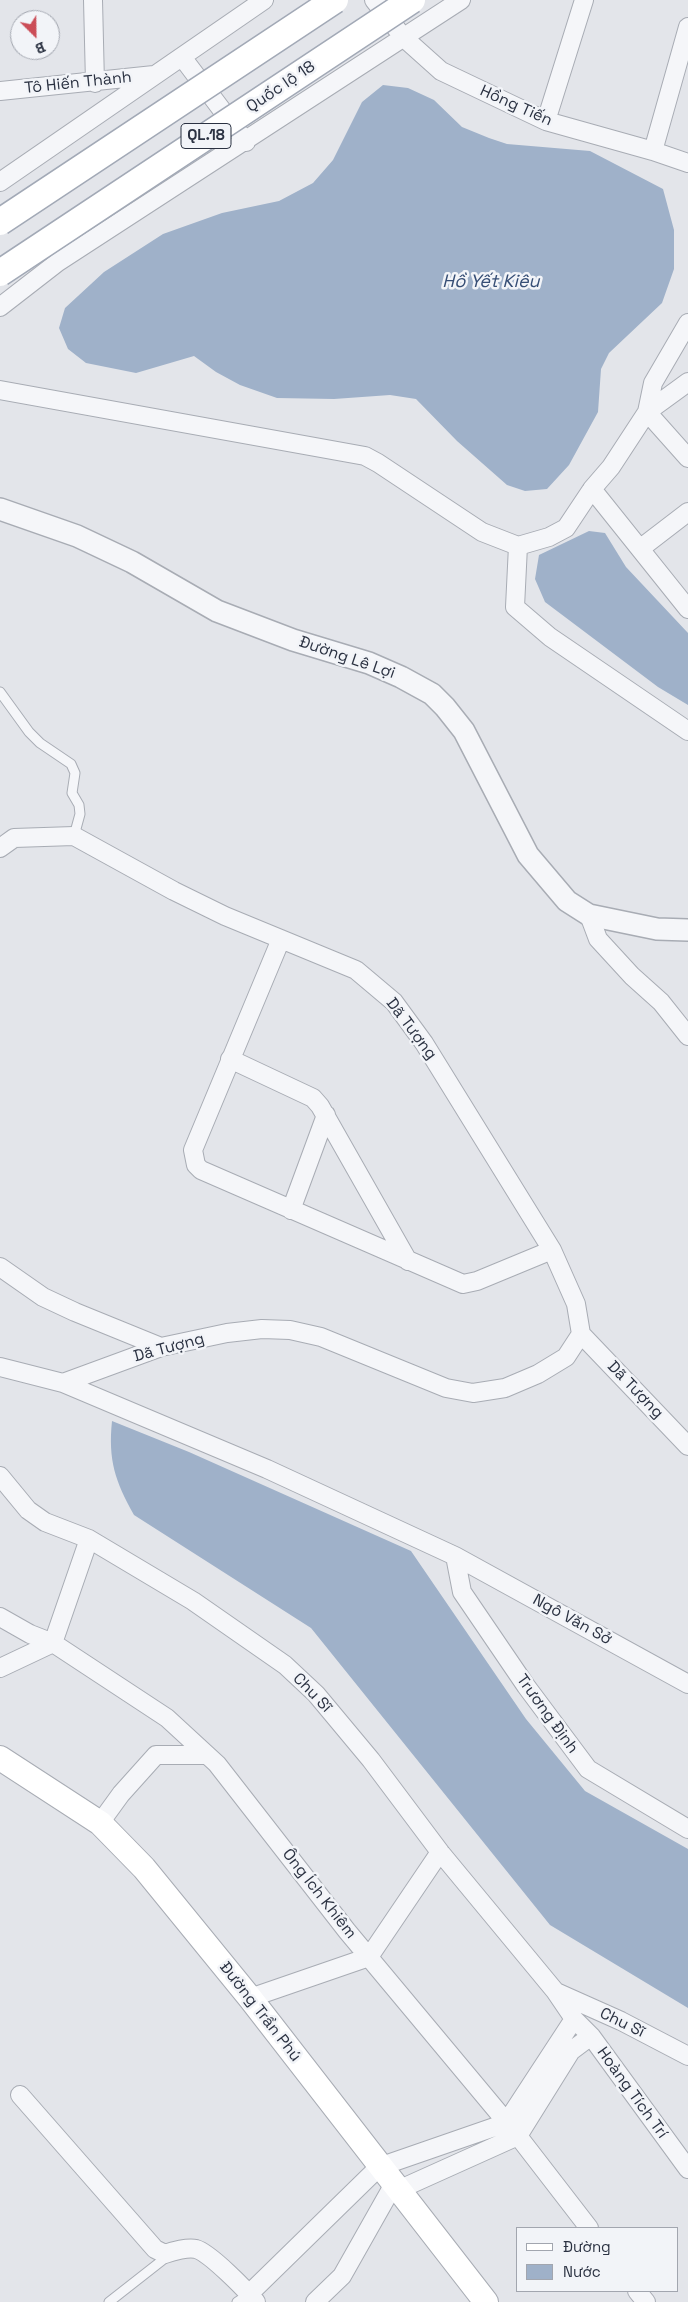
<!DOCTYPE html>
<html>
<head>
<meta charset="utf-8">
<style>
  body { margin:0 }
  #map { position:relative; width:688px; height:2302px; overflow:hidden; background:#e3e5ea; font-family:"Space Grotesk",sans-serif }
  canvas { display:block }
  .legend { position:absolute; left:516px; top:2227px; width:162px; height:65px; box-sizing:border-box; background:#f2f4f8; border:1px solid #a2a6af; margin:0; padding:6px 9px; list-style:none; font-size:15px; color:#2b3242 }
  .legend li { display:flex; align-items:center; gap:10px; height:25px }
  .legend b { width:25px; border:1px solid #a2a6af }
  .north { position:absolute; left:10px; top:10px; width:50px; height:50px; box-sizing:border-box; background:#f2f4f8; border:1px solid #a2a6af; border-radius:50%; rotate:157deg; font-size:14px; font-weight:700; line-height:20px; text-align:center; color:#2b3242 }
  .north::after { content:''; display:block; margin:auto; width:18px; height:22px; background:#cb4d57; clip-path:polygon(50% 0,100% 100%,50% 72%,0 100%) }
</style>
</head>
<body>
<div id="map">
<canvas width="688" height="2302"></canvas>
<ul class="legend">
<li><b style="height:6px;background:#fff"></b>Đường</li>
<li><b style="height:14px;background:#9fb1c9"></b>Nước</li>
</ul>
<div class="north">B</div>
</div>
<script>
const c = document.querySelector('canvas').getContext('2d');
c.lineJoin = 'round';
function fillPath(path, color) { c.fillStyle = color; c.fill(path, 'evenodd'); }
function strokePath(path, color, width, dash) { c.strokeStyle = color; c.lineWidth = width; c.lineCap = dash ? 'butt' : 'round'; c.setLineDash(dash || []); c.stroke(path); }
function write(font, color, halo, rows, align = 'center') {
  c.font = font + ' "Space Grotesk",sans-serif'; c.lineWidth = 5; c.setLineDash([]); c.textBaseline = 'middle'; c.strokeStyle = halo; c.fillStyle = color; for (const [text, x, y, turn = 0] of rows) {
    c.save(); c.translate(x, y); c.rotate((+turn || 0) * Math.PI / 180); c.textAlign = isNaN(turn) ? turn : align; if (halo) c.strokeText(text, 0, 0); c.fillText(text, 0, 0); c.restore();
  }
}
fillPath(new Path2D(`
  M 383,85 L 408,88 L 434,100 L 462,127 L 489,138 L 507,144 L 590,151 L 663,189 L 674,230 L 674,269 L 662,303 L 609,353 L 601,369 L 598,412 L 569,465 L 547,489 L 525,491 L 507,485 L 457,441 L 416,399 L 390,395 L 334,399 L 277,398 L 240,385 L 216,372 L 194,356 L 136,373 L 86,363 L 68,349 L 59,328 L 65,308 L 104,272 L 163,234 L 222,213 L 279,201 L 313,183 L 333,160 L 362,102 Z
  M 589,531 L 605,533 L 626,567 L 688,633 L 688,705 L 658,687 L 545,602 L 535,579 L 539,555 Z
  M 112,1421 L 189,1452 L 411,1551 L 526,1719 L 585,1791 L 688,1849 L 688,2008 L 550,1925 L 311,1628 L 134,1515 C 115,1481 108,1460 112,1421 Z`), '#9fb1c9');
const service = new Path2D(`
  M 0,692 L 29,732 L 40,743 L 71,764 L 75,773 L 72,793 L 79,805 L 80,814 L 74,836
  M 109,2302 L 169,2255
  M 237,2302 L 249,2294`);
const minor = new Path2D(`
  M 93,0 L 95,83
  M 374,0 L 403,37 L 441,71 L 546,121 L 653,151 L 688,163
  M 182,57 L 246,142
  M 0,91 L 154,75
  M 546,121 L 584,0
  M 653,151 L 688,27
  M 0,182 L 264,0
  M 0,307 L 58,262 L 461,0
  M 688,382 L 647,412 L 688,458
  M 0,390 L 365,456 L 378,463 L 482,532 L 518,546 L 549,537 L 566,528 L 592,489 L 611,467 L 647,412 L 653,383 L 688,323
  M 592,489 L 688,609
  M 518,546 L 515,607 L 550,637 L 688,731
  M 641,548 L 688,512
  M 0,848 L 14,838 L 74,836 L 174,891 L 225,916 L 356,970 L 394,1002 L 424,1043 L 552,1250 L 576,1304 L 581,1334 L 688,1446
  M 589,915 L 598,939 L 632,976 L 661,1002 L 688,1036
  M 281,939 L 193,1150 L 196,1165 L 201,1170 L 463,1284 L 477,1281 L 552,1250
  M 230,1059 L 313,1098 L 320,1106 L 408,1261
  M 291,1210 L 326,1115
  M 0,1267 L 43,1297 L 75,1312 L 161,1347
  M 0,1367 L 63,1383 L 161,1347 L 227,1333 L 262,1329 L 290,1330 L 321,1337 L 446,1388 L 473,1393 L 505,1388 L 538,1374 L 566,1357 L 581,1334
  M 63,1383 L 267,1469 L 455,1556 L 688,1684
  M 0,1476 L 28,1510 L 45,1522 L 89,1539 L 193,1601 L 285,1665 L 316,1694 L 371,1760 L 440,1852 L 555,1991 L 574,2019 L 591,2036 L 688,2169
  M 455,1556 L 462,1592 L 526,1686 L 588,1769 L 688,1829
  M 0,1617 L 30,1634 L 53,1643 L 167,1718 L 217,1764 L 347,1931 L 518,2136 L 589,2228
  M 0,1668 L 53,1643 L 89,1539
  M 100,1823 L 121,1794 L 156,1755 L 207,1755
  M 556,1992 L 621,2021 L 688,2056
  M 250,1998 L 369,1957 L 440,1852
  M 20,2095 L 155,2249 L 165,2254 C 173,2251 188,2247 196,2249 C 210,2253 246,2290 256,2302
  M 398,2190 L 518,2136 L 571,2051 L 591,2036
  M 637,2291 L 646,2302
  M 249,2294 L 379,2167 L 506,2123 L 574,2019
  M 315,2302 L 342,2276 L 394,2184`);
const tertiary = new Path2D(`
  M 0,509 L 77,536 L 132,562 L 217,611 L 293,640 L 369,663 L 401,677 L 432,694 L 445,707 L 464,731 L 528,855 L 567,901 L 589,915 L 657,929 L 688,930`);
const secondary = new Path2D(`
  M 0,1758 L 100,1823 L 144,1868 L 250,1998 L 486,2302`);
strokePath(service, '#a8acb4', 11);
strokePath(minor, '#a8acb4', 20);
strokePath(tertiary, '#a8acb4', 24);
strokePath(secondary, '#a8acb4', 26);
strokePath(service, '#f5f6f9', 9);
strokePath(minor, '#f5f6f9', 18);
strokePath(tertiary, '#f5f6f9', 21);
strokePath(secondary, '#fff', 24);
const primaryBridge = new Path2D(`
  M 0,222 L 335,0
  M 0,273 L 412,0`);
strokePath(primaryBridge, '#a2a9b6', 29, []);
strokePath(primaryBridge, '#fff', 26);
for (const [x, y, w] of [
  [206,136,50]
]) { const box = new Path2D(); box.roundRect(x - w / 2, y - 12.5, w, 25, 4); c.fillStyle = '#f2f4f8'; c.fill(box); strokePath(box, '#2b3242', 1); }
write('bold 15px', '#2b3242', null, [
  ["QL.18",206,136]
]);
write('16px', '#2b3242', '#f2f4f8', [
  ["Tô Hiến Thành",78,83,-6],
  ["Quốc lộ 18",281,87,-34],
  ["Hồng Tiến",516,106,24],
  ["Đường Lê Lợi",347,658,19],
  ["Dã Tượng",411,1029,53],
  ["Dã Tượng",169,1348,-15],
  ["Dã Tượng",635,1390,46],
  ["Ngô Văn Sở",572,1620,29],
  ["Chu Sĩ",312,1693,46],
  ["Trương Định",547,1714,54],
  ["Ông Ích Khiêm",319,1894,52],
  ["Đường Trần Phú",260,2012,52],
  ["Chu Sĩ",622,2023,26],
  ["Hoàng Tích Trí",632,2093,54]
]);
write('italic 18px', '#364e75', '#f2f4f8', [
  ["Hồ Yết Kiêu",491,282]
]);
</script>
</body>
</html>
